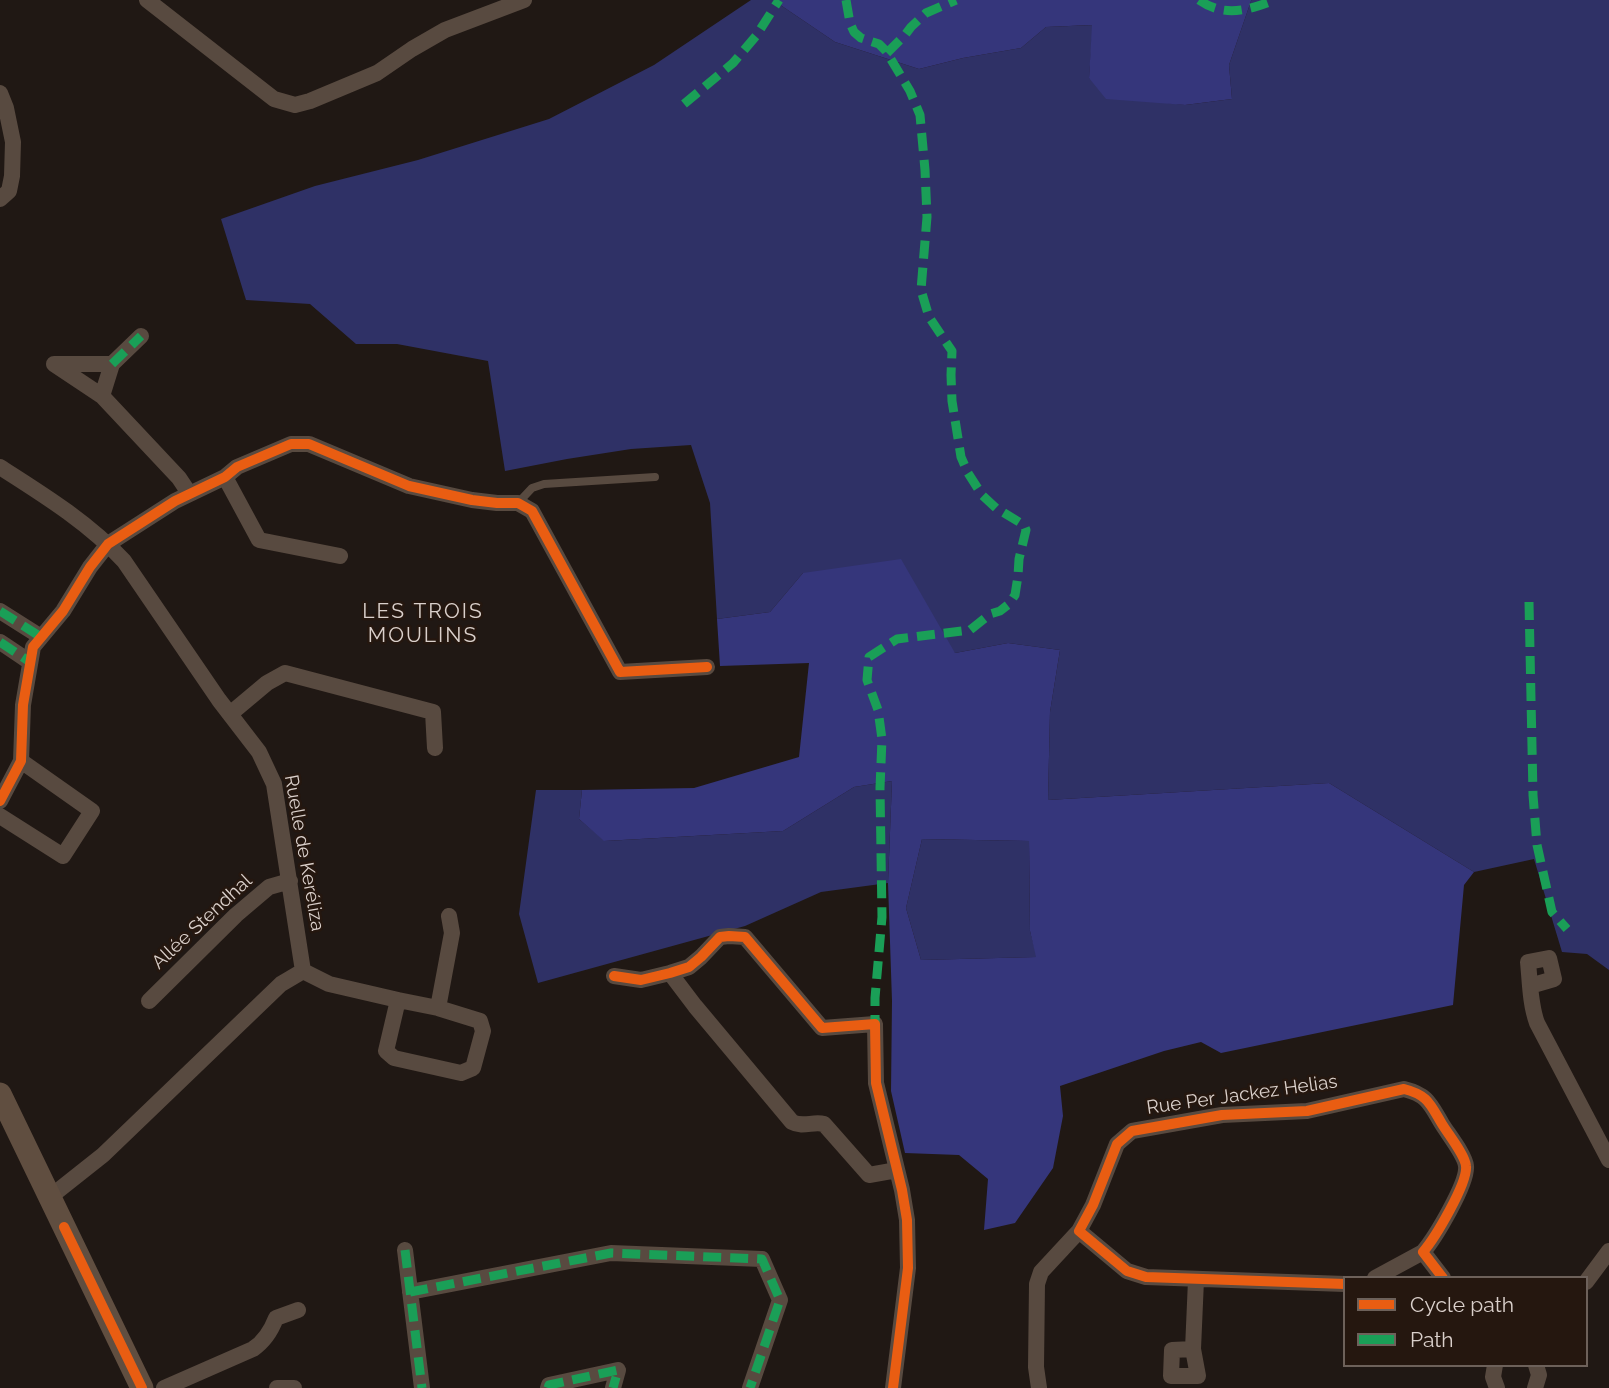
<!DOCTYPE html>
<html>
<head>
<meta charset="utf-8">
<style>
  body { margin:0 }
  #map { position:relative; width:1609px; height:1388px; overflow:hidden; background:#201814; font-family:Raleway,sans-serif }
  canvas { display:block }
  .legend { position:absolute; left:1343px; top:1276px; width:245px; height:91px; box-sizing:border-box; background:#25170f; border:2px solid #6d615a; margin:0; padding:9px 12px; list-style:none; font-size:21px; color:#dad0cb }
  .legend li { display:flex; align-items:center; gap:14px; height:35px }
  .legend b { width:35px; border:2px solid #6d615a }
</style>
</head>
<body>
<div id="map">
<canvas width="1609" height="1388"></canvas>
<ul class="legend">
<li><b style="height:9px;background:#e95d12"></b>Cycle path</li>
<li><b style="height:9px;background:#1a9f57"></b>Path</li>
</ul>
</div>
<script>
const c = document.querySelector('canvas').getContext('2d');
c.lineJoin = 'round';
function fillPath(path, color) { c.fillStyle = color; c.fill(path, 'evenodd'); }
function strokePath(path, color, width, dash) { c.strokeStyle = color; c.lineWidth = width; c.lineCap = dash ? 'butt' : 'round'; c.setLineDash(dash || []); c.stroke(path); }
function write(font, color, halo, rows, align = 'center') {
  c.font = font + ' Raleway,sans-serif'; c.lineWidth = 5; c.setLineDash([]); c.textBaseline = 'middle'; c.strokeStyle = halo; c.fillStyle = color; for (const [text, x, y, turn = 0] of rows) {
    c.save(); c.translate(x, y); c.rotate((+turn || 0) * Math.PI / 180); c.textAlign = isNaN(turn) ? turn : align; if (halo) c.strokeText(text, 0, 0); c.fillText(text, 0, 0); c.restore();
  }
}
fillPath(new Path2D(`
  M 751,0 L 773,0 L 835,42 L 919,69 L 963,58 L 1021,48 L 1046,27 L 1093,25 L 1089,78 L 1150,101 L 1185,105 L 1232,99 L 1229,65 L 1251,1 L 1252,0 L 1609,0 L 1609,970 L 1587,954 L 1562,952 L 1534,859 L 1474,872 L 1329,783 L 1048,800 L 1050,712 L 1060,650 L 1008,643 L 955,653 L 803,573 L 770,612 L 717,619 L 710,503 L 691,445 L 631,449 L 567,459 L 505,471 L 488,361 L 397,344 L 356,344 L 310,304 L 246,300 L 221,219 L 315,186 L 418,160 L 549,119 L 654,65 Z
  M 892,781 L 888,883 L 821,892 L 745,926 L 538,983 L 519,914 L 536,790 L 582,790 L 579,819 L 605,841 L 783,831 L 854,787 Z
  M 922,839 L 1029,841 L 1030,931 L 1037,957 L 921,960 L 906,908 Z`), '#2f3166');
fillPath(new Path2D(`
  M 773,0 L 1252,0 L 1251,1 L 1229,65 L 1232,99 L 1185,105 L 1106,99 L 1089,78 L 1092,25 L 1046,27 L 1021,48 L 963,58 L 919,69 L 835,42 Z
  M 901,559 L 955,653 L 1008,643 L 1060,650 L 1050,712 L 1048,800 L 1329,783 L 1474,872 L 1464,885 L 1453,1005 L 1221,1053 L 1201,1042 L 1164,1051 L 1060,1086 L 1063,1116 L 1053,1168 L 1015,1223 L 984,1230 L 988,1179 L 959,1155 L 905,1153 L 891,1091 L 892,1001 L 888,883 L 892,781 L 854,787 L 783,831 L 604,841 L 579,819 L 582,790 L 694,788 L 799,757 L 809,663 L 720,666 L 717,619 L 770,612 L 803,573 ZM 922,839 L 1029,841 L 1030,931 L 1036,957 L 921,960 L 906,908 Z`), '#35367b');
strokePath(new Path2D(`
  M 518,503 L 532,488 L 544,484 L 655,477`), '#584a40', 8);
strokePath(new Path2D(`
  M 147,0 L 274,99 L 295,105 L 310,101 L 377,73 L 412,49 L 445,30 L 524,0
  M 0,93 L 6,108 L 13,142 L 12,176 L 9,191 L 0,199
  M 112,364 L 54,364 L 102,396 L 112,364 L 141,336
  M 102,396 L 179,478 L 189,493
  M 0,467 C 44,495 89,523 124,561 L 219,700 L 259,752 L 274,784 L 303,971
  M 225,477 L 259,540 L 340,556
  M 0,611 L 41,637
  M 0,642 L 30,662
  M 230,714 L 267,683 L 285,673 L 433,712 L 435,748
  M 0,801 L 21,761 L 23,705 L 33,647 L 63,611 L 90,567 L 108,544 L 175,501 L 225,477 L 237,467 L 291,444 L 309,444 L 409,486 L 472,500 L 497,503 L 518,503 L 532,511 L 620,672 L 707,667
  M 0,816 L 63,856 L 92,811 L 21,761
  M 303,971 L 329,984 L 398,1000
  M 670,973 L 695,1006 L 792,1122 C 803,1128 813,1121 824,1124 L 869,1175 L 897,1170
  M 614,976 L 641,980 L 670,973 L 689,967 L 701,957 L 720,937 L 729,936 L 745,937 L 822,1028 L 875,1024 L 876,1083 L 902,1190 L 907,1220 L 908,1268 L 893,1388
  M 1530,986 L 1554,979 L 1549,958 L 1528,962 C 1530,982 1530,1004 1537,1023 L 1609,1160
  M 398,1000 L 438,1008 L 480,1021 L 483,1031 L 473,1068 L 461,1073 L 394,1058 L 386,1051 Z
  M 149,1001 L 236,915 L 269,887 L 290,881
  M 438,1008 L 452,933 L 449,916
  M 50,1197 L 103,1155 L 281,984 L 303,971
  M 405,1250 L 422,1388
  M 1375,1278 L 1423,1252
  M 1586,1282 L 1609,1251
  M 1345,1284 L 1146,1277 L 1127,1271 L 1079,1231 L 1093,1205 L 1117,1144 L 1132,1131 L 1222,1115 L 1307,1111 L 1404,1089 C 1428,1095 1430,1104 1442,1124 C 1448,1134 1465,1155 1466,1166 C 1468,1183 1435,1238 1423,1252 L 1443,1278
  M 410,1292 L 611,1253 L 762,1259 L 780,1300 L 750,1388
  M 1193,1349 L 1172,1350 L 1171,1376 L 1198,1376 L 1193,1349 L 1196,1280
  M 1495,1365 L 1493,1377 L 1497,1388
  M 164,1388 L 253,1349 C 265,1341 271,1331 276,1318 L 298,1310
  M 277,1388 L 294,1388
  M 548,1388 L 549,1385 L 618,1370 L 613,1388
  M 1039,1388 L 1036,1367 L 1037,1284 L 1041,1272 L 1079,1231
  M 1535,1388 L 1539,1375 L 1536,1365`), '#584a40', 16);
strokePath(new Path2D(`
  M 0,1094 L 142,1388`), '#604e40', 23);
strokePath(new Path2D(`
  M 846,0 L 850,23 L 854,32 L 861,38 L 879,44 L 886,51 L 910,91 L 920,115 L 925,170 L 927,217 L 921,290 L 929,317 L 952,351 L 951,375 L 952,401 L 961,457 L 968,473 L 982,495 L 996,508 L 1024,525 L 1026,530 L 1019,559 L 1018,576 L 1015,595 L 1009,604 L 1000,611 L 990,614 L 970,630 L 897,639 L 869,657 L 867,680 L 878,710 L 882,739 L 880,788 L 882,917 L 875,998 L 875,1024
  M 1199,0 C 1225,18 1248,10 1275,0
  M 887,53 L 905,35 L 911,27 L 926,13 L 956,0
  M 684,104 L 733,63 L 756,36 L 779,0
  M 112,364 L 141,336
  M 1529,602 L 1533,795 L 1537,845 L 1552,912 L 1567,929
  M 0,611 L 41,637
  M 0,642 L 30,662
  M 405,1250 L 422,1388
  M 410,1292 L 611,1253 L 762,1259 L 780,1300 L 750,1388
  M 548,1388 L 549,1385 L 618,1370 L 613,1388`), '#1a9f57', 9, [18, 9]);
strokePath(new Path2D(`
  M 0,801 L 21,761 L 23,705 L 33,647 L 63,611 L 90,567 L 108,544 L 175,501 L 225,477 L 237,467 L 291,444 L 309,444 L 409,486 L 472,500 L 497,503 L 518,503 L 532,511 L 620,672 L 707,667
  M 614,976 L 641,980 L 670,973 L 689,967 L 701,957 L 720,937 L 729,936 L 745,937 L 822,1028 L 875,1024 L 876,1083 L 902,1190 L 907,1220 L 908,1268 L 893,1388
  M 64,1227 L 142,1388
  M 1345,1284 L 1146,1277 L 1127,1271 L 1079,1231 L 1093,1205 L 1117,1144 L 1132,1131 L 1222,1115 L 1307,1111 L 1404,1089 C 1428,1095 1430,1104 1442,1124 C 1448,1134 1465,1155 1466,1166 C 1468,1183 1435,1238 1423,1252 L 1443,1278`), '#e95d12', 10);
write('19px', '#dad0cb', '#25170f', [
  ["Ruelle de Keréliza",304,853,80],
  ["Allée Stendhal",202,922,-43],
  ["Rue Per Jackez Helias",1242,1095,-8]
]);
c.letterSpacing = '2px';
write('21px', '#dad0cb', '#25170f', [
  ["LES TROIS",423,612],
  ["MOULINS",423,636]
]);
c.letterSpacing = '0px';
</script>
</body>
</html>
